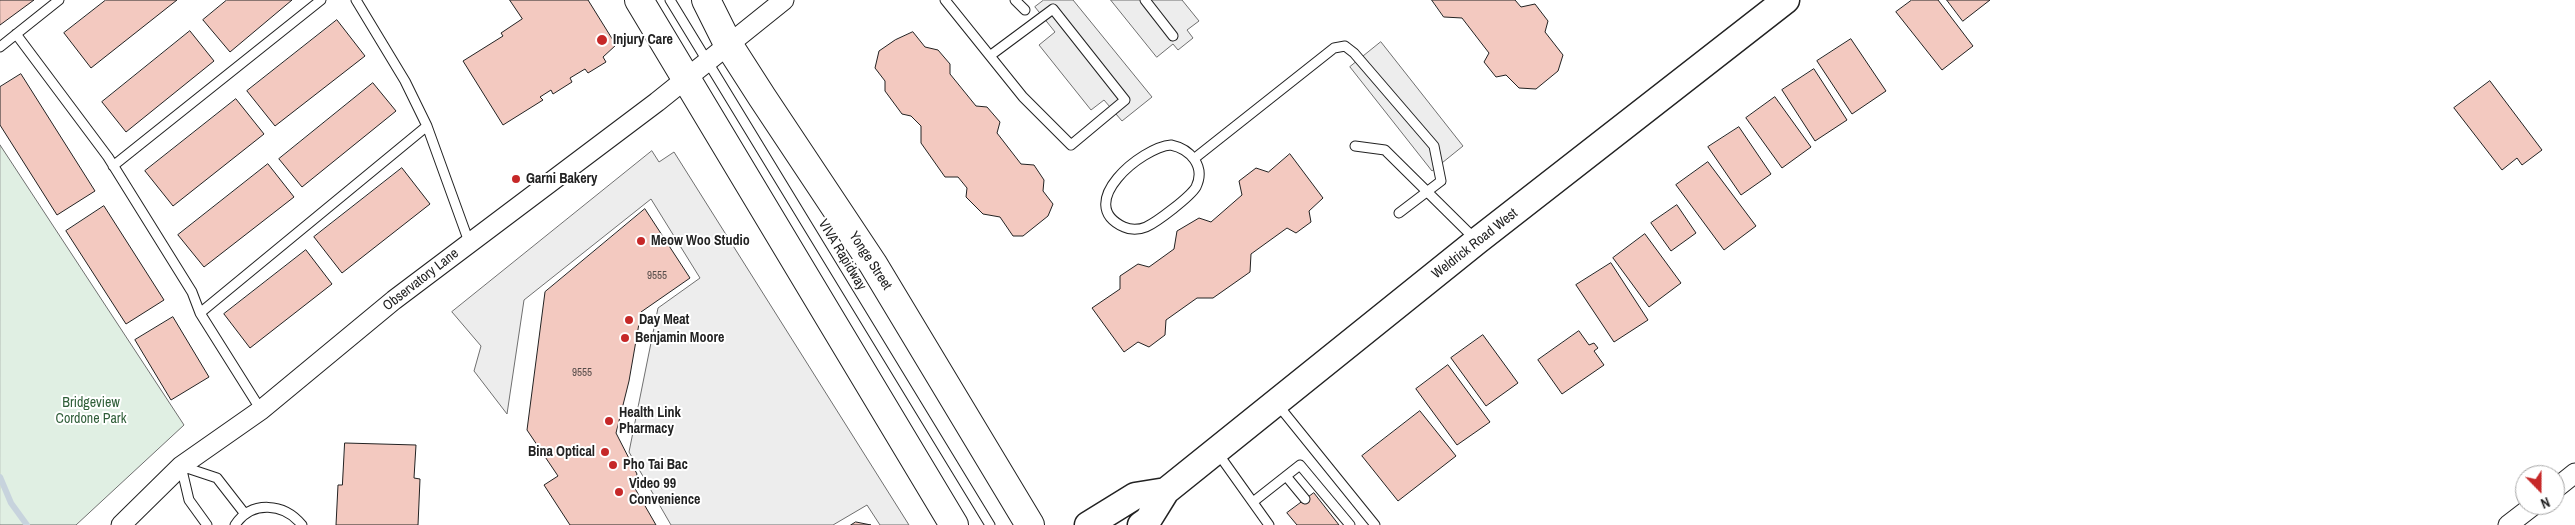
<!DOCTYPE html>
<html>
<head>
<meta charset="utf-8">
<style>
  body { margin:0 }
  #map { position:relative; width:2575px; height:525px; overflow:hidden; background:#fff; font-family:"Archivo Narrow",sans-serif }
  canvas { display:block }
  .north { position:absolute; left:2515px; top:465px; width:50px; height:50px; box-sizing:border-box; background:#fff; border:1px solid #a7a7a7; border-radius:50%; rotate:158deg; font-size:14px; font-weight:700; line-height:20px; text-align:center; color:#222 }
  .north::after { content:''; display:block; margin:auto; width:18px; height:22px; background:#c62828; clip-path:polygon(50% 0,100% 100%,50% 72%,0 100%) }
</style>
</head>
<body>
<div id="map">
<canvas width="2575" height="525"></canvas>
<div class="north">N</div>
</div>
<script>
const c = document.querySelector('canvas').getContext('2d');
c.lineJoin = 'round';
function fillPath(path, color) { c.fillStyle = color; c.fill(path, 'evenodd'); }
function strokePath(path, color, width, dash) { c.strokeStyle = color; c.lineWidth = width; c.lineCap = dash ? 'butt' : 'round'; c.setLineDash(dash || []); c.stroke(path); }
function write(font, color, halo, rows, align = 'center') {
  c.font = font + ' "Archivo Narrow",sans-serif'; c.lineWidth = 4; c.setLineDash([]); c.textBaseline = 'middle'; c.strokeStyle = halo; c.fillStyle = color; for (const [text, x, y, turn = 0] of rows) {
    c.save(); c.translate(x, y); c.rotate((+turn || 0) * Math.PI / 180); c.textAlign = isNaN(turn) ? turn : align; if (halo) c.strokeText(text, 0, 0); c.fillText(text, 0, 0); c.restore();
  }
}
const green = new Path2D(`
  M 0,145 L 184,425 L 76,525 L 0,525 Z`);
fillPath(green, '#e0efe3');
strokePath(green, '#6f6f6f', 1);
const parking = new Path2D(`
  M 1044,0 L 1073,0 L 1152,97 L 1122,121 L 1104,100 L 1091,110 L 1039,45 L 1055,32 L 1035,7 Z
  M 1111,0 L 1182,0 L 1199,21 L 1187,30 L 1193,38 L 1178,50 L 1173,44 L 1157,57 Z
  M 1381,42 L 1463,146 L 1432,171 L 1350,67 Z
  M 652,151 L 659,162 L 674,152 L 909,525 L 880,525 L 867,505 L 833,525 L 671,525 L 629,452 L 658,308 L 700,278 L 651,199 L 524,300 L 507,414 L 474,371 L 481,346 L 452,312 Z`);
fillPath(parking, '#ededed');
strokePath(parking, '#6f6f6f', 1);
strokePath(new Path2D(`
  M 0,477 L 11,503 L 27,525`), '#c7d3dd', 6);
const building = new Path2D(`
  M 0,0 L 34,0 L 0,25 Z
  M 106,0 L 177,0 L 91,68 L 64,33 Z
  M 227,0 L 292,0 L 230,52 L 203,20 Z
  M 510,0 L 588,0 L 616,45 L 603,57 L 606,62 L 588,73 L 585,69 L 570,78 L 572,82 L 553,94 L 551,90 L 540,97 L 543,100 L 503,125 L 463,61 L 503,36 L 501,33 L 522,19 Z
  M 1432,0 L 1515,0 L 1521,7 L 1535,4 L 1548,21 L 1545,32 L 1563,55 L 1558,71 L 1536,89 L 1519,88 L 1506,75 L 1496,77 L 1484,62 L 1489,53 L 1462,18 L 1444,17 Z
  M 1912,0 L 1938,0 L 1973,46 L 1942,70 L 1896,12 Z
  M 1947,0 L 1990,0 L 1963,21 Z
  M 337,20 L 365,56 L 275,126 L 247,91 Z
  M 190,31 L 214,61 L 126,132 L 102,102 Z
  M 913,32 L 925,47 L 938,50 L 950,64 L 950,74 L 976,106 L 987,107 L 1000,122 L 997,133 L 1021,164 L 1034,165 L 1044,180 L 1043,191 L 1053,204 L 1048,216 L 1023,236 L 1013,236 L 1000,217 L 983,214 L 966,197 L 967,188 L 958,177 L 945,177 L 921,143 L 921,126 L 911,116 L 902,114 L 885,91 L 885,81 L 875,68 L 879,51 L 895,40 Z
  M 1851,39 L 1886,91 L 1852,114 L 1817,61 Z
  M 1814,69 L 1847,120 L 1815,141 L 1782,90 Z
  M 21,74 L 95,191 L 57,215 L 0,125 L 0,87 Z
  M 2490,81 L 2542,150 L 2522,165 L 2517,158 L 2502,170 L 2454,108 Z
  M 373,83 L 396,111 L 302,187 L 279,159 Z
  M 1775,97 L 1811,147 L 1782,168 L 1746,118 Z
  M 236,99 L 264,134 L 173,206 L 145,171 Z
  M 1739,127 L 1771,174 L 1741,195 L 1708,147 Z
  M 1290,154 L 1323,198 L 1309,211 L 1311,222 L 1296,233 L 1287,228 L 1251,254 L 1250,272 L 1213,298 L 1197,298 L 1166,320 L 1165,335 L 1149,347 L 1138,342 L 1124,352 L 1092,308 L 1120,289 L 1120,276 L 1138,264 L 1149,267 L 1174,249 L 1177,231 L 1199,218 L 1211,222 L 1242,195 L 1239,181 L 1256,168 L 1268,172 Z
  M 1708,162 L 1756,226 L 1724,250 L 1676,185 Z
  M 268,164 L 294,197 L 204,267 L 178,235 Z
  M 402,168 L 430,204 L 342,273 L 314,237 Z
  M 1677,205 L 1696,233 L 1671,251 L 1651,223 Z
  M 104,206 L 164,300 L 126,324 L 66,231 Z
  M 645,209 L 690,278 L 641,312 L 629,381 L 616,433 L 637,474 L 633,485 L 656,525 L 570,525 L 544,485 L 558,476 L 527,430 L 545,292 Z
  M 1645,234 L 1681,283 L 1649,307 L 1613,258 Z
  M 306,250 L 332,284 L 250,348 L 224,314 Z
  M 1611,263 L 1648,320 L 1614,342 L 1576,285 Z
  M 173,317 L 209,377 L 171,400 L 135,340 Z
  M 1579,331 L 1589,345 L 1594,343 L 1598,348 L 1594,351 L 1604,365 L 1562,394 L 1538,360 Z
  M 1483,335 L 1518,383 L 1486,406 L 1451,358 Z
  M 1448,365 L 1490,422 L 1457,445 L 1416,389 Z
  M 1420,411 L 1456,456 L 1398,501 L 1362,456 Z
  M 345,443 L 416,445 L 414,478 L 420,479 L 418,525 L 336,525 L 338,485 L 342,485 Z
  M 1314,493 L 1339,525 L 1297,525 L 1287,513 Z
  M 856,522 L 871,525 L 851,525 Z`);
fillPath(building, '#f3c9c0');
strokePath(building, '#222', 1);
const lane = new Path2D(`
  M 356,0 L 405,81 L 427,126 L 469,242
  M 670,0 L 990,525
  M 945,0 L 1023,97 L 1071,145 L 1125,100 L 1053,9 L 991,55
  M 1015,0 L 1025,10
  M 1145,0 L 1173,36
  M 16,34 L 108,157 L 192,292 L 200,313 L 261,410
  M 0,47 L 59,0
  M 1171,145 C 1190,149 1206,166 1196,187 C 1190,197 1157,222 1146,227 C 1139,230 1130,230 1124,227 C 1073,204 1142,147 1171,145 Z
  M 1355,146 L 1385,150 L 1475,239
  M 1195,158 L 1334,48 L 1345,46 L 1354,53 L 1434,146 L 1441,181 L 1399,213
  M 113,166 L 321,0
  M 200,313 L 427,126
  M 1278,405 L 1375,525
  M 1217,452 L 1269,525
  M 181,466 L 217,478 L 245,514
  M 181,466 L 189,500 L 207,525
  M 1286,476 L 1305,499
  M 1253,502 L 1300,465 L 1350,525
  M 235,525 C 252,500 284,503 302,525`);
const street = new Path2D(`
  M 2555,489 L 2575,473
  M 121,525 L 181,466 L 261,410 L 394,300 L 657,102 L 784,0
  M 2508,525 L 2534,505`);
const secondary = new Path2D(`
  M 1088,525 L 1135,496 L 1166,491
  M 1141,525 L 1148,520 L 1166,491 L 1477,241 L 1786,0`);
const primary = new Path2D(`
  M 639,0 L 954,525
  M 706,0 L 728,44 L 762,97 L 873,264 L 1030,525`);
strokePath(lane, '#222', 11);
strokePath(street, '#222', 21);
strokePath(secondary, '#222', 29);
strokePath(primary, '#222', 30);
strokePath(lane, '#fff', 9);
strokePath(street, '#fff', 19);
strokePath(secondary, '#fff', 26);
strokePath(primary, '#fff', 28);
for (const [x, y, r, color] of [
  [602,40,6,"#c62828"],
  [516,179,5,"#c62828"],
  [641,241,5,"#c62828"],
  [629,320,5,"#c62828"],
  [625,338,5,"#c62828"],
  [609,421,5,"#c62828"],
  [605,452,5,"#c62828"],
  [613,465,5,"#c62828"],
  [619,492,5,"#c62828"]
]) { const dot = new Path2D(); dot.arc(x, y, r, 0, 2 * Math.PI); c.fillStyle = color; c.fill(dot); strokePath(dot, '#fff', 2); }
write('11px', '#564c4a', null, [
  ["9555",657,276],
  ["9555",582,373]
]);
write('bold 14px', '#222', '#fff', [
  ["Injury Care",613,40],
  ["Garni Bakery",526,179],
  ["Meow Woo Studio",651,241],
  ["Day Meat",639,320],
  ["Benjamin Moore",635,338],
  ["Health Link",619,413],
  ["Pharmacy",619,429],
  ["Bina Optical",595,452,"right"],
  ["Pho Tai Bac",623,465],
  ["Video 99",629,484],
  ["Convenience",629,500]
], 'left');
write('14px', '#222', '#fff', [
  ["Weldrick Road West",1475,244,-38],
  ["VIVA Rapidway",842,255,59],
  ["Yonge Street",870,261,57],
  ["Observatory Lane",421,280,-38]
]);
write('14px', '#2f5e38', '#fff', [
  ["Bridgeview",91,403],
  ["Cordone Park",91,419]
]);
</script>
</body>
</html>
